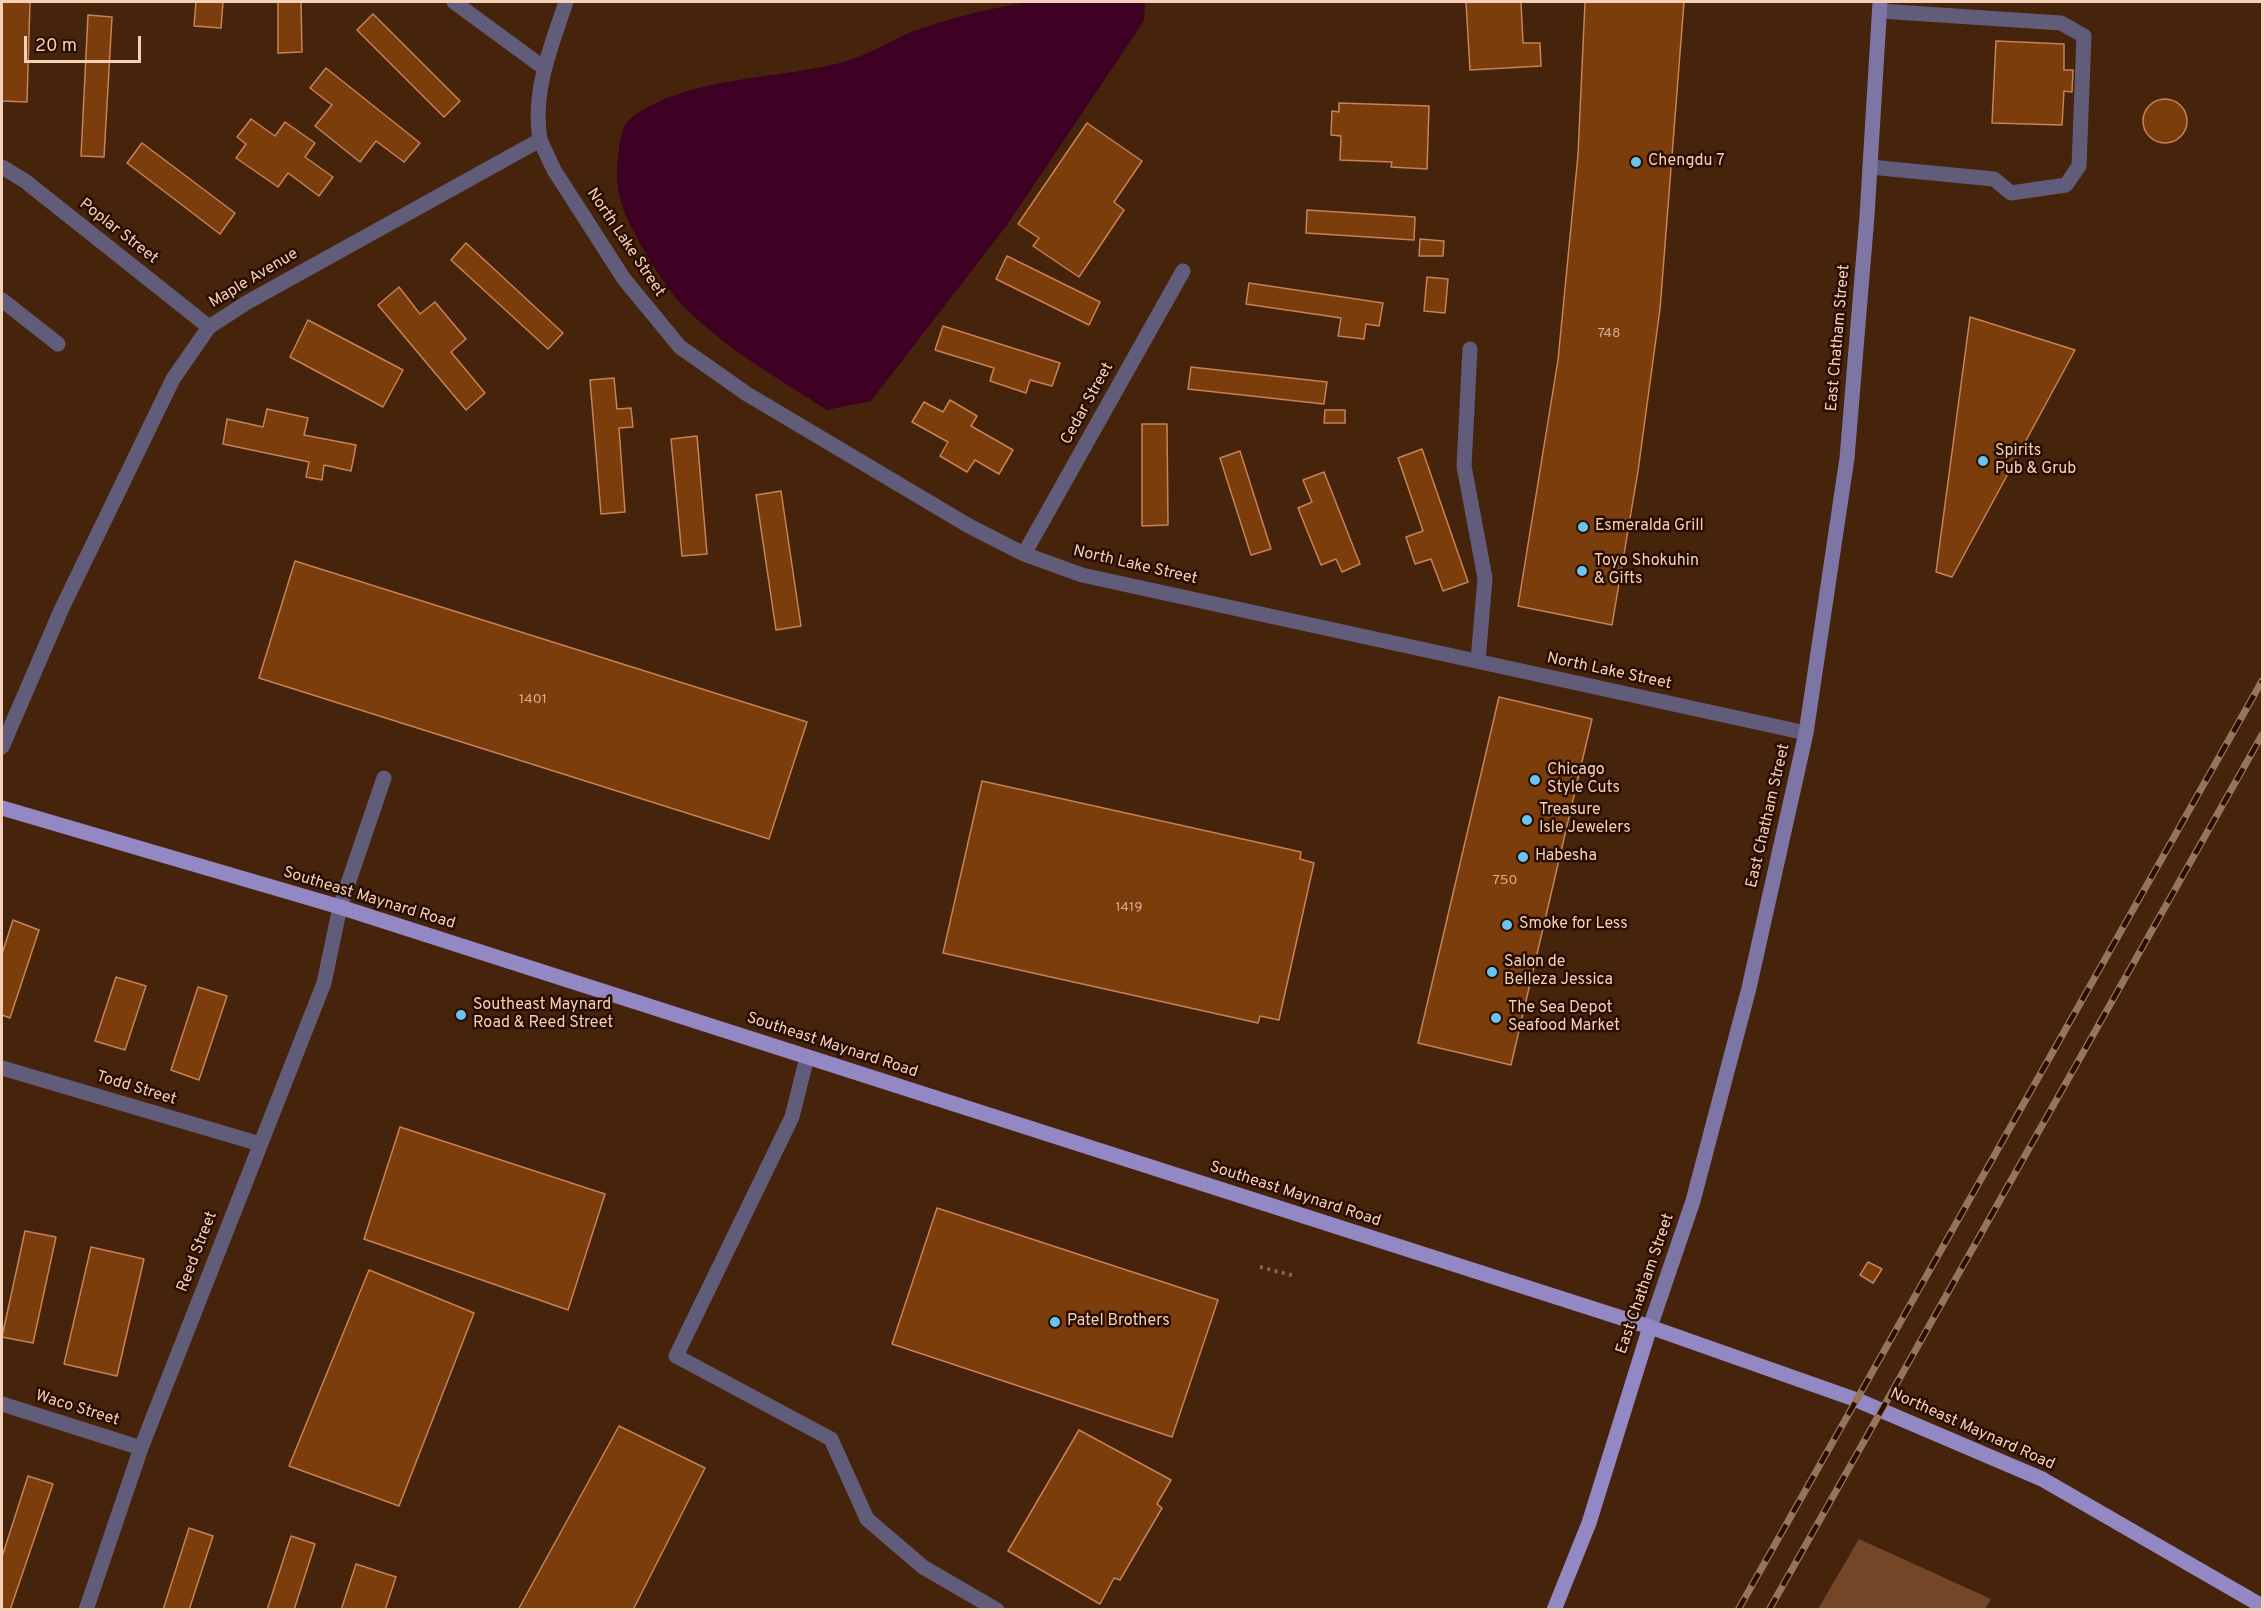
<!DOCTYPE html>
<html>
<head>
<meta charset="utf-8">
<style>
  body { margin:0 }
  #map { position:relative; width:2264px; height:1611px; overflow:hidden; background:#46240c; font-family:Overpass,sans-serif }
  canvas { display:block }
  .frame { position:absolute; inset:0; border:3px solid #f5d0b9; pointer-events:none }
  .scale { position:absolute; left:24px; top:36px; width:117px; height:27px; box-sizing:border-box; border:3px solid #f5d0b9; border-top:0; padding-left:8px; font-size:18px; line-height:21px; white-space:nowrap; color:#f5d0b9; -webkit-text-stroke:4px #280e00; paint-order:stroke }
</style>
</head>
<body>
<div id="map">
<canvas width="2264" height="1611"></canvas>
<div class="frame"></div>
<div class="scale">20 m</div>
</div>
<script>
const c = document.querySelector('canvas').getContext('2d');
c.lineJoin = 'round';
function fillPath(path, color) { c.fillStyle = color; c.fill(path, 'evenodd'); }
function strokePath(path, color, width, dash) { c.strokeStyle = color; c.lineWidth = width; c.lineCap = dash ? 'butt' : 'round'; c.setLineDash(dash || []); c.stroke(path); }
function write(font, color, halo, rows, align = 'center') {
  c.font = font + ' Overpass,sans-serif'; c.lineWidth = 5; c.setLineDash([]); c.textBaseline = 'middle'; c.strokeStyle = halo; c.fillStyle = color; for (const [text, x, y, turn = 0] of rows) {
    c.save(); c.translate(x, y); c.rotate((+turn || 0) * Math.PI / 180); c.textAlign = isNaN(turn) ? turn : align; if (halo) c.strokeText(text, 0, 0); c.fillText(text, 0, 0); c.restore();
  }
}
fillPath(new Path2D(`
  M 1859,1539 L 1991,1599 L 1985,1609 L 1818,1609 Z`), '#744527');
fillPath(new Path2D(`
  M 1028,2 L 1145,2 L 1144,21 L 1007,225 L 871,401 L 827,410 C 779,379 728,350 687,310 C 669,293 655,268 642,247 C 625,217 613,193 618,157 C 620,146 620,127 630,119 C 684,76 776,80 843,62 C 866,56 887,42 909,33 C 948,18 987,9 1028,2 Z`), '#3e0023');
const building = new Path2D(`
  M 2,2 L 30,2 L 27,102 L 2,101 Z
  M 196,2 L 223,2 L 221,28 L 194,26 Z
  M 278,2 L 301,2 L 302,52 L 278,53 Z
  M 1449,2 L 1521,2 L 1523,43 L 1540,43 L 1541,66 L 1470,70 L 1466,2 Z
  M 1585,2 L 1684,2 L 1660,309 L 1638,471 L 1612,625 L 1518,606 L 1558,360 L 1578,155 Z
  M 373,14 L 460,101 L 444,117 L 357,30 Z
  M 88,15 L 112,17 L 104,157 L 81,156 Z
  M 1996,41 L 2064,44 L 2064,70 L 2073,70 L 2072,92 L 2064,91 L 2062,125 L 1992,123 Z
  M 326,68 L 420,143 L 404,162 L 376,141 L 360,162 L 315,126 L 332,105 L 310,88 Z
  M2143 121a22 22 0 1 1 44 0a22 22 0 1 1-44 0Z
  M 1339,103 L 1429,106 L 1427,169 L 1391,167 L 1392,162 L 1340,160 L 1341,136 L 1331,135 L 1332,111 L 1339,112 Z
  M 251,119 L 275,136 L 285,122 L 315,143 L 305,157 L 333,177 L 319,196 L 288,173 L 278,187 L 236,158 L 246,144 L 237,137 Z
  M 1087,123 L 1142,161 L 1114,202 L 1124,210 L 1079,277 L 1033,246 L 1039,238 L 1018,224 Z
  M 142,143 L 235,213 L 220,234 L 127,163 Z
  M 1307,210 L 1415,217 L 1414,240 L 1306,233 Z
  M 1420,239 L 1444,241 L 1443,256 L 1419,256 Z
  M 466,243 L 563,333 L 548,349 L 451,260 Z
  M 1007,256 L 1100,302 L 1089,325 L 996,279 Z
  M 1427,277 L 1448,279 L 1445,313 L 1424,311 Z
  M 1249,283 L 1383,303 L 1379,326 L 1366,324 L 1364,339 L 1338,336 L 1341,318 L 1246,304 Z
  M 399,287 L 420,314 L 435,302 L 466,339 L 451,352 L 485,393 L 466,410 L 378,305 Z
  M 1970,317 L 2075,350 L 1952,577 L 1936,572 Z
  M 308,320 L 403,370 L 383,407 L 290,357 Z
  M 943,326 L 1060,363 L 1052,386 L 1030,380 L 1026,393 L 990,381 L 994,368 L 935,350 Z
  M 1191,367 L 1327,382 L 1324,404 L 1188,389 Z
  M 614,378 L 617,409 L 631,408 L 633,427 L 619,428 L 625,512 L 601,514 L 590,380 Z
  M 950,400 L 977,416 L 971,426 L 1013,450 L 999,474 L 975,460 L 967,472 L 940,456 L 948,442 L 912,422 L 924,402 L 943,412 Z
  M 267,409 L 308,418 L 304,435 L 356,445 L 351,471 L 324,465 L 322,480 L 306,477 L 309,462 L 223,444 L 227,419 L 263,427 Z
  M 1325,410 L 1345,410 L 1345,423 L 1324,423 Z
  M 1142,424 L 1167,424 L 1168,525 L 1142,526 Z
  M 697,436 L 707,554 L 682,556 L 671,439 Z
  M 1422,449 L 1468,582 L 1443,591 L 1431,559 L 1415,564 L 1406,537 L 1423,531 L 1398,458 Z
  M 1240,451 L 1271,549 L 1251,555 L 1220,458 Z
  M 1324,472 L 1360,564 L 1342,572 L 1336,559 L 1321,565 L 1298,508 L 1312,502 L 1303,480 Z
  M 781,491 L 801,626 L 776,630 L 756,495 Z
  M 295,561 L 807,722 L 769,839 L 259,678 Z
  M 1499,697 L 1592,719 L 1511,1065 L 1418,1043 Z
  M 982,781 L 1301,852 L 1300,859 L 1314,863 L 1279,1020 L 1260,1016 L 1258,1023 L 943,953 Z
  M 13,920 L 39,930 L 10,1018 L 2,1015 L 2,954 Z
  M 116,977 L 146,986 L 125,1050 L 95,1041 Z
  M 198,987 L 227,996 L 199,1080 L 171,1070 Z
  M 400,1127 L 605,1194 L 568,1310 L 364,1239 Z
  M 937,1208 L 1218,1300 L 1172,1437 L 892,1344 Z
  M 25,1231 L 56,1237 L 33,1343 L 2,1337 Z
  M 91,1247 L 144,1259 L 117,1376 L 64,1364 Z
  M 1868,1262 L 1882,1269 L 1873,1283 L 1860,1275 Z
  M 369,1270 L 474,1313 L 399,1506 L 289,1466 Z
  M 619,1426 L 705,1468 L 633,1610 L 518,1610 Z
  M 1079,1430 L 1171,1480 L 1157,1504 L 1162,1508 L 1120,1580 L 1114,1578 L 1100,1604 L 1008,1551 Z
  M 28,1476 L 53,1484 L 10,1610 L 2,1610 L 2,1557 Z
  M 189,1528 L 213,1536 L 189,1610 L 163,1610 Z
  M 291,1536 L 315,1544 L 294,1610 L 267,1610 Z
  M 356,1564 L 396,1577 L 385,1610 L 341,1610 Z`);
fillPath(building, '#7c3d0c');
strokePath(building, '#c78256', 1.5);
strokePath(new Path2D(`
  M 1260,1267 L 1295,1276`), '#87644d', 4, [3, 4.5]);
strokePath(new Path2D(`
  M 1870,167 L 1994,179 L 2011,193 L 2066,185 L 2079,166 L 2084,36 L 2061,23 L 1880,11
  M 2,300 L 58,344
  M 1470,349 L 1464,466 L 1485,578 L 1478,661
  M 340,907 L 384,778`), '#615c79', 15);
strokePath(new Path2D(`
  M 454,2 L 544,68
  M 540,140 L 554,170 L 624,279 L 680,347 L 747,394 L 969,526 L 1024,554 L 1082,575 L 1806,733
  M 2,167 L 25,181 L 209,327
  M 1024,554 L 1183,271
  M 2,747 L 62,608 L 173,379 L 209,327 L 246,303 L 540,140 C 532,91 551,47 566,2
  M 807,1057 L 792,1117 L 676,1356 L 831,1439 L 867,1519 L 923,1567 L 997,1610
  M 2,1068 L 260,1144
  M 2,1404 L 141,1448
  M 86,1610 L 141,1448 L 324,983 L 340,907`), '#615c79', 15);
strokePath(new Path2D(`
  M 1650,1327 L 1693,1201 L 1749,988 L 1806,733 L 1847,458 L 1867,216 L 1880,2`), '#7d75a4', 15);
strokePath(new Path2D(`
  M 2,808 L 340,907 L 1650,1327 L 1857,1400 L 2042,1479 L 2262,1606
  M 1554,1610 L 1589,1523 L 1650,1327`), '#9388c4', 15);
const rail = new Path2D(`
  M 1738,1610 L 2262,681
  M 1769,1610 L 2262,735`);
strokePath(rail, '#97745c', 7);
strokePath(rail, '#280e00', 4.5, [14]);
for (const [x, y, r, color] of [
  [1636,162,6,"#69c4f1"],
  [1983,461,6,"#69c4f1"],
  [1583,527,6,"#69c4f1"],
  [1582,571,6,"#69c4f1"],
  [1535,780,6,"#69c4f1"],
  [1527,820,6,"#69c4f1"],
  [1523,857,6,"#69c4f1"],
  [1507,925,6,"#69c4f1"],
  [1492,972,6,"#69c4f1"],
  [461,1015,6,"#69c4f1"],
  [1496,1018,6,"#69c4f1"],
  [1055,1322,6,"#69c4f1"]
]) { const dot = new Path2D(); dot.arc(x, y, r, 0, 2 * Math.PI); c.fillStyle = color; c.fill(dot); strokePath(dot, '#280e00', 2); }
write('14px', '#d7ab8e', null, [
  ["748",1609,334],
  ["1401",533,700],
  ["750",1505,881],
  ["1419",1129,908]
]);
write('16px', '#f5d0b9', '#280e00', [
  ["Chengdu 7",1648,162],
  ["Spirits",1995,452],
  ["Pub & Grub",1995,470],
  ["Esmeralda Grill",1595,527],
  ["Toyo Shokuhin",1594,562],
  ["& Gifts",1594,580],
  ["Chicago",1547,771],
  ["Style Cuts",1547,789],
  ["Treasure",1539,811],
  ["Isle Jewelers",1539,829],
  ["Habesha",1535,857],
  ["Smoke for Less",1519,925],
  ["Salon de",1504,963],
  ["Belleza Jessica",1504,981],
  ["Southeast Maynard",473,1006],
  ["Road & Reed Street",473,1024],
  ["The Sea Depot",1508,1009],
  ["Seafood Market",1508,1027],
  ["Patel Brothers",1067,1322]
], 'left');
write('16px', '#f5d0b9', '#280e00', [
  ["Poplar Street",118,232,38],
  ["North Lake Street",625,243,56],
  ["Maple Avenue",254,279,-31],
  ["East Chatham Street",1839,338,-85],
  ["Cedar Street",1088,404,-61],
  ["North Lake Street",1135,566,13],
  ["North Lake Street",1609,672,12],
  ["East Chatham Street",1769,816,-77],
  ["Southeast Maynard Road",369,899,17],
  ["Southeast Maynard Road",832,1046,18],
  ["Todd Street",136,1089,17],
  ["Southeast Maynard Road",1295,1195,18],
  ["Reed Street",198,1252,-69],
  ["East Chatham Street",1646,1284,-71],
  ["Waco Street",77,1409,17],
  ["Northeast Maynard Road",1972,1430,24]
]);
</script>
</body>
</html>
